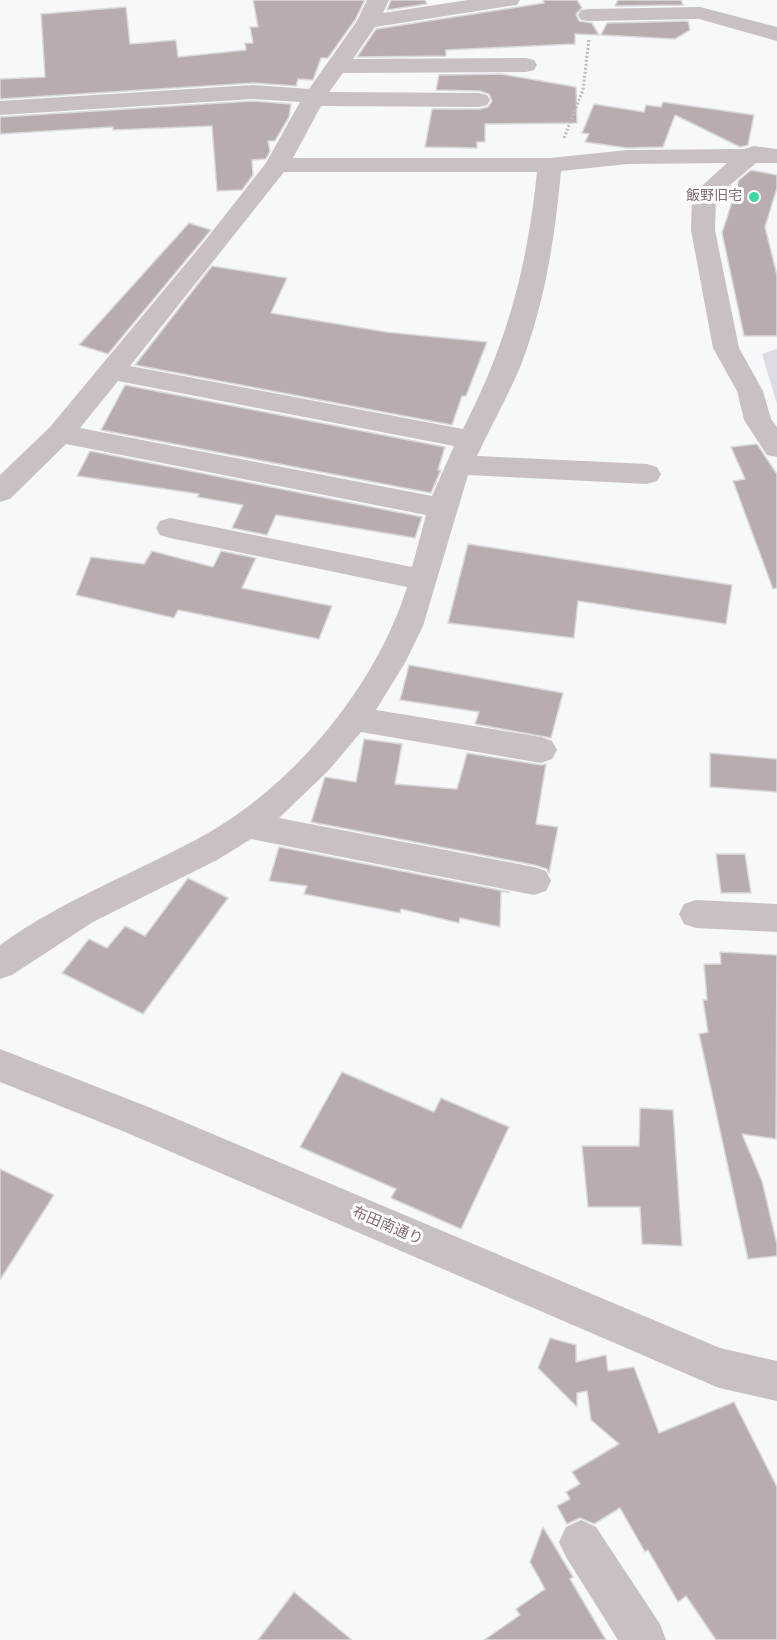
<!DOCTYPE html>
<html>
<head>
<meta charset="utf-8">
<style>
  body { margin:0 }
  canvas { display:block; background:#f7f8f9 }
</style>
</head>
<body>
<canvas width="777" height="1640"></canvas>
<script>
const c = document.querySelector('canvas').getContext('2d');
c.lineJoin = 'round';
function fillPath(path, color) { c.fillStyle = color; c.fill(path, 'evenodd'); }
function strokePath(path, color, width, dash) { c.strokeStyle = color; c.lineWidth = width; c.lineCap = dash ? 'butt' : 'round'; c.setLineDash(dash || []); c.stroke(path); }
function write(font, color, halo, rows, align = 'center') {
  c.font = font + ' "Source Sans 3","Noto Sans JP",sans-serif'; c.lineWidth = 6; c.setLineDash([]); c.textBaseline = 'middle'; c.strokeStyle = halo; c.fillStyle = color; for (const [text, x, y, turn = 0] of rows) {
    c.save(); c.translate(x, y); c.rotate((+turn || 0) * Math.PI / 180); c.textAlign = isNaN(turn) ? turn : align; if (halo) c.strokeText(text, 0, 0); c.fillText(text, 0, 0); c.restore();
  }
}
fillPath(new Path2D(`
  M 777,349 L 777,404 L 762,354 Z`), '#dbdce3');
const building = new Path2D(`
  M 253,0 L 365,0 L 355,20 L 328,58 L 321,58 L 313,80 L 298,79 L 296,86 L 253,83 L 0,99 L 0,79 L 45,77 L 41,14 L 126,7 L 130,44 L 176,40 L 178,57 L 246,50 L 245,43 L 253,43 L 250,27 L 258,27 Z
  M 391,0 L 425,0 L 427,4 L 387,10 Z
  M 543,0 L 577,0 L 582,8 L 576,14 L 579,21 L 592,23 L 599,35 L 575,34 L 575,44 L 446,50 L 446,56 L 357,57 L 376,29 L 544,3 Z
  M 618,0 L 681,0 L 683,5 L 615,6 Z
  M 688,21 L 690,30 L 675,39 L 601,35 L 607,23 Z
  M 501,74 L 576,87 L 577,123 L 485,124 L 485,142 L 477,142 L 477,148 L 425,147 L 432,109 L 480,109 L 488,107 L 492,101 L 489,94 L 480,91 L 436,90 L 439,75 Z
  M 253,101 L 291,104 L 289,117 L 275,141 L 268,141 L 270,151 L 266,159 L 252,160 L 253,175 L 242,190 L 217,191 L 212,126 L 113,130 L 113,127 L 0,134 L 0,117 Z
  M 663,102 L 754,115 L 748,145 L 740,147 L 675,115 L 663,147 L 627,148 L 585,142 L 589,134 L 582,133 L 594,104 L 644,112 L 646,105 L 661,107 Z
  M 751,170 L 777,175 L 777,188 L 765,227 L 777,275 L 777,336 L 744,336 L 722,233 L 739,180 Z
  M 189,223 L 211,230 L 108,354 L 79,345 Z
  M 212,266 L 287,278 L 271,313 L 386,332 L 487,342 L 466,396 L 462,396 L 452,425 L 135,365 Z
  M 125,385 L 445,447 L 438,470 L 441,470 L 431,493 L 101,430 Z
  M 757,444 L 777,474 L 777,588 L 773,589 L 733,481 L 745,479 L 731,447 Z
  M 90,451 L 422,517 L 415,538 L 276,515 L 267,535 L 232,528 L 243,505 L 197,497 L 199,494 L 77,476 Z
  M 468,544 L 732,585 L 726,624 L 578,601 L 574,638 L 448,623 Z
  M 152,551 L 213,567 L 221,551 L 256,558 L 242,588 L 332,606 L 319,639 L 178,610 L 174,618 L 76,595 L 91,557 L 144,564 Z
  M 409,665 L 563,693 L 551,738 L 475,724 L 479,712 L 400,700 Z
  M 364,739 L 402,744 L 395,784 L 457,789 L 467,753 L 541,765 L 546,764 L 536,824 L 558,827 L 549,873 L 547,869 L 534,865 L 311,822 L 325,777 L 356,782 Z
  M 710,753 L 777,759 L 777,792 L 710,787 Z
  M 279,847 L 509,892 L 501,892 L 500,927 L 460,918 L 459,923 L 401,909 L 400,913 L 304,894 L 307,886 L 269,881 Z
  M 716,854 L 745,854 L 751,893 L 721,893 Z
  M 188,878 L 228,898 L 143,1014 L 62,973 L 89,939 L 107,948 L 125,926 L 145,936 Z
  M 720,952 L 777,955 L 776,1139 L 742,1134 L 762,1181 L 777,1244 L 777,1256 L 748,1259 L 699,1034 L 708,1032 L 703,1000 L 707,1000 L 704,964 L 721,964 Z
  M 342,1072 L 434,1112 L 441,1098 L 509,1127 L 461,1229 L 391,1198 L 396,1189 L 300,1147 Z
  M 640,1108 L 673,1110 L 682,1246 L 642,1244 L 640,1207 L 588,1207 L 582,1146 L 639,1146 Z
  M 0,1169 L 54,1195 L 0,1280 Z
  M 550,1338 L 576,1345 L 576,1362 L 606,1355 L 608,1371 L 634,1367 L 659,1433 L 734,1402 L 777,1487 L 777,1640 L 716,1640 L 686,1596 L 678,1602 L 648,1550 L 645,1552 L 620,1508 L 594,1524 L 580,1518 L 567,1524 L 557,1506 L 570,1499 L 566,1492 L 580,1484 L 572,1472 L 619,1444 L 591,1420 L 587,1391 L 577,1393 L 577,1407 L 538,1368 Z
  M 543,1527 L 573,1577 L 570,1579 L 606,1640 L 484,1640 L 520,1615 L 516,1609 L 545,1589 L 530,1562 Z
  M 294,1592 L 352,1640 L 258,1640 Z`);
fillPath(building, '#b9acaf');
strokePath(building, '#d9dadb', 1.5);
strokePath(new Path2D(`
  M 564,138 L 583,90 L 589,39`), '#c0bbbc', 3, [2, 2]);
fillPath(new Path2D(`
  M 367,0 L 389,0 L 383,13 L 468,0 L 520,0 L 517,5 L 509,6 L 375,27 L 353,59 L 526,58 L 534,60 L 537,65 L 534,70 L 526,72 L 343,73 L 329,92 L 479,93 L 487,95 L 490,100 L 487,105 L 479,107 L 321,106 L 293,158 L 550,158 L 628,150 L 744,149 L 754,146 L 777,149 L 777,163 L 756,163 L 716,197 L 715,230 L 739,348 L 763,391 L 771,419 L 777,427 L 777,457 L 767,455 L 744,420 L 737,391 L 713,348 L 691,230 L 692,195 L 727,163 L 628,164 L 561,171 C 555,237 545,303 521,365 C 508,396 491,426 477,456 L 647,464 L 657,467 L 661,474 L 657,481 L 647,484 L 468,475 L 423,626 L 406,661 L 376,710 L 541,737 L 552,741 L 557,750 L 552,759 L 541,763 L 361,732 L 329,770 L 279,818 L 534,867 L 546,871 L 551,881 L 546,891 L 534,895 L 251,839 L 217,860 L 93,922 L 12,975 L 0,979 L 0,945 C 65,898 139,872 208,833 C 296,783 377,684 407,587 L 170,538 L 160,535 L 156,528 L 160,521 L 170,518 L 412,567 L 426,515 L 66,444 L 10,499 L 0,502 L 0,475 L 50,427 L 204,242 L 266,163 L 300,102 L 253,99 L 0,115 L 0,101 L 253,85 L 309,89 L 357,21 ZM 284,172 L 537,172 C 527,269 507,343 463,429 L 130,366 ZM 118,381 L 454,446 L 432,496 L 80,428 Z
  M 700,7 L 777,27 L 777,41 L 699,19 L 589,21 L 581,20 L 578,15 L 581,10 L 589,9 Z
  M 696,900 L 777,904 L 777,932 L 696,928 L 684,924 L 679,914 L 684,904 Z
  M 0,1049 L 151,1108 L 720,1348 L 777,1361 L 777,1401 L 719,1388 L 125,1132 L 0,1082 Z
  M 581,1520 L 596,1527 L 660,1624 L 666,1640 L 618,1640 L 566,1557 L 559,1542 L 566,1527 Z`), '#c8c0c2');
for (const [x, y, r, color] of [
  [754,197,6,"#37d99c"]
]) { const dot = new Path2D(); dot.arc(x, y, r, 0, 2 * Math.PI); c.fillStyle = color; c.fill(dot); strokePath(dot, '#fff', 2); }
write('14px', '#866a6f', '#fff', [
  ["飯野旧宅",742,197]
], 'right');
write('15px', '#866a6f', '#fff', [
  ["布田南通り",387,1227,23]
]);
</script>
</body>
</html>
